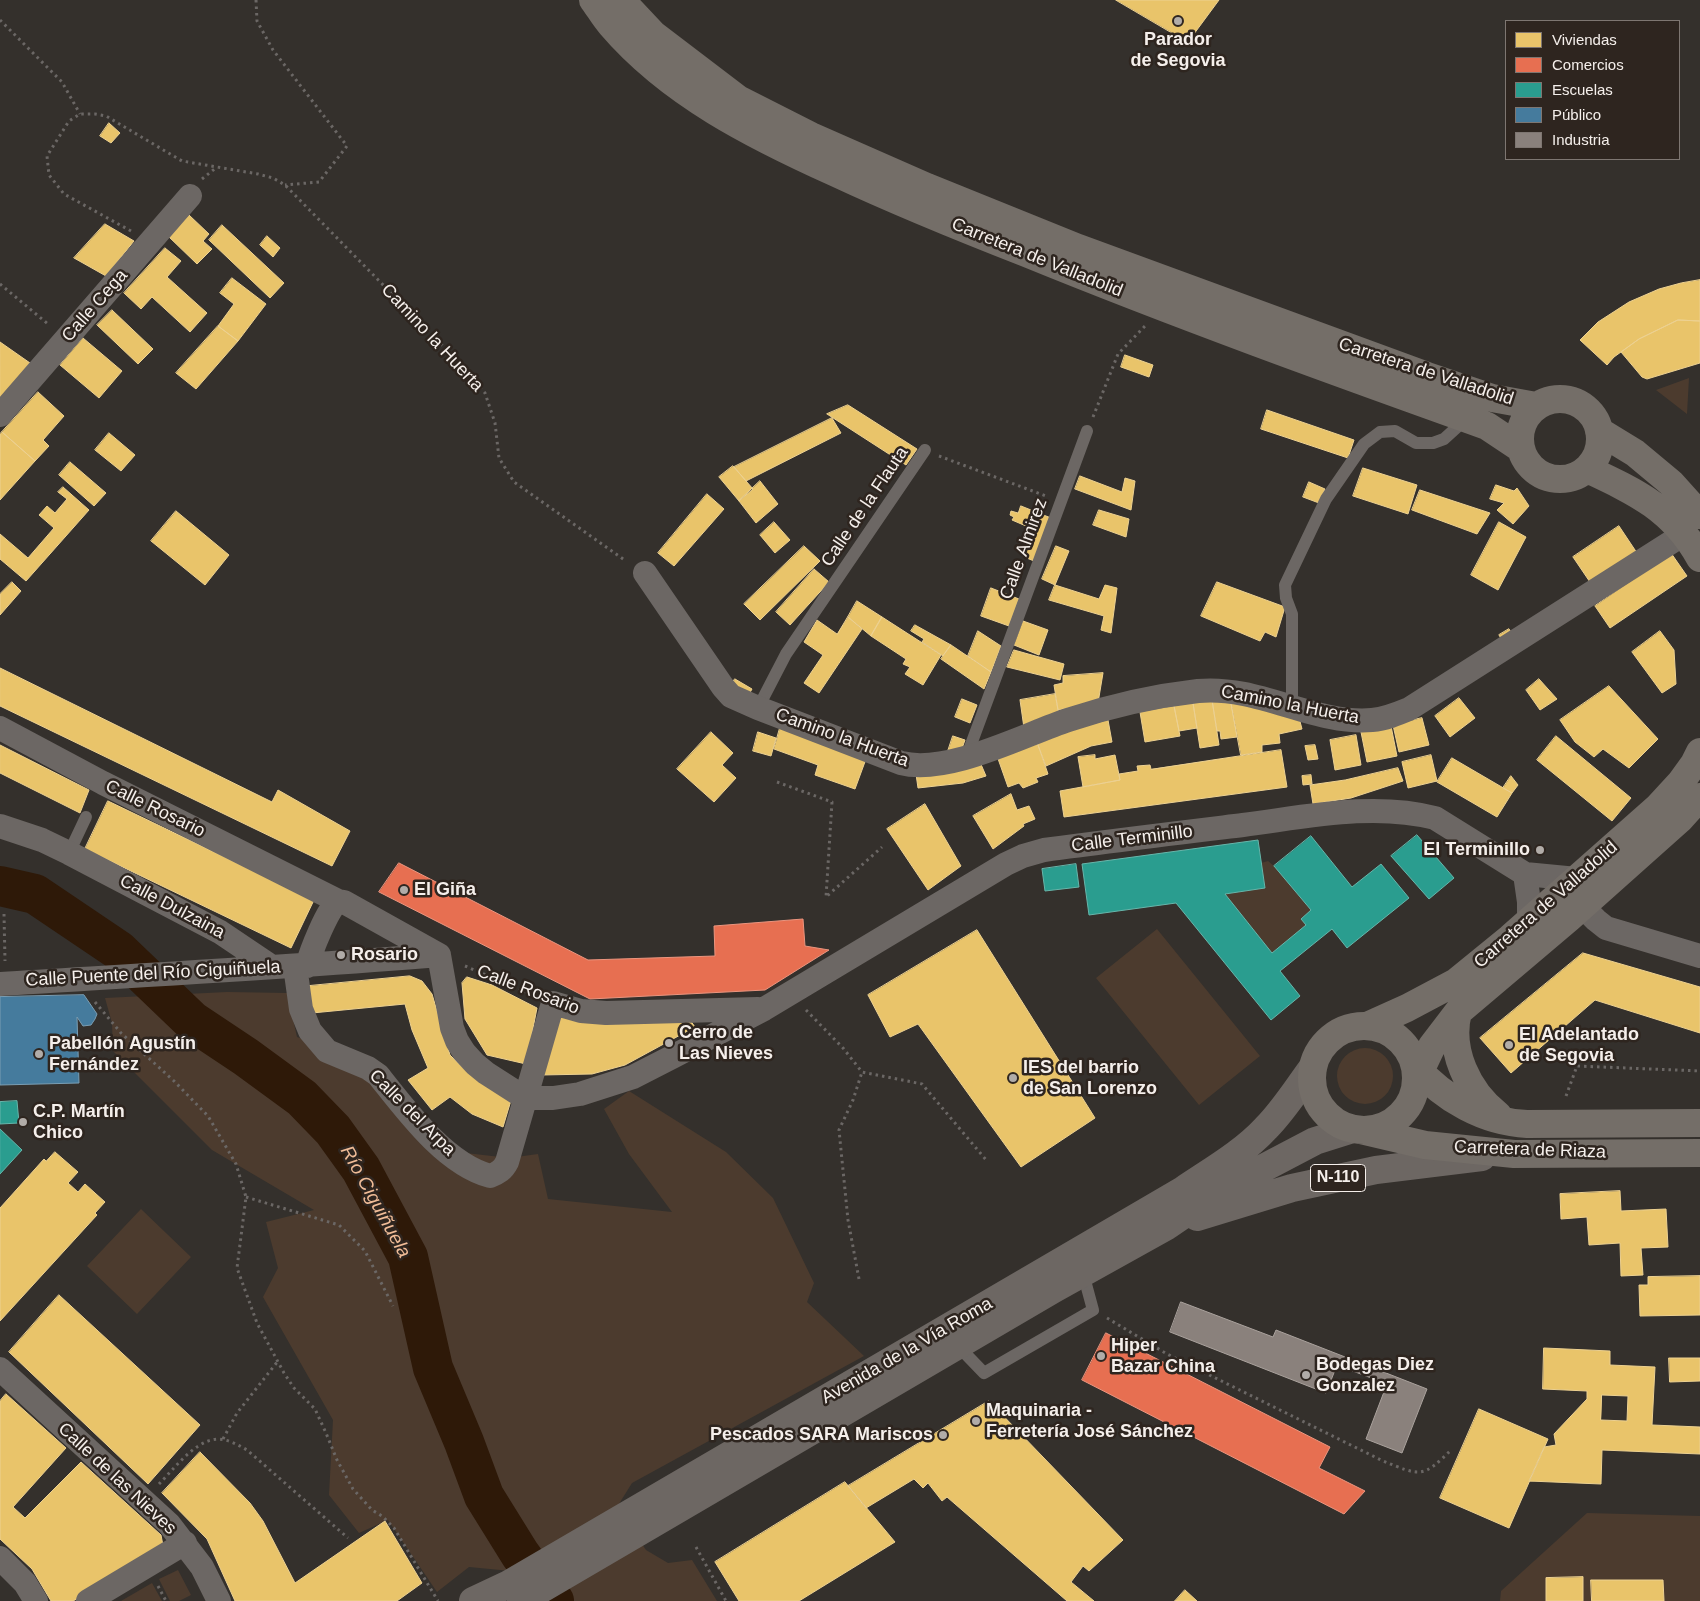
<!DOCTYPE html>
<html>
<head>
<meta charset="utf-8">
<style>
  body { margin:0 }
  #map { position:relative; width:1700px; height:1601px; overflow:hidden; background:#34302c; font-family:Helvetica,sans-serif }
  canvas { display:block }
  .legend { position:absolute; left:1505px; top:20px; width:175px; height:140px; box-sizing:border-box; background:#2e251f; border:1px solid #7e7671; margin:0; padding:6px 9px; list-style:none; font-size:15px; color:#f5efeb }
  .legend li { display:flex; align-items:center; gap:10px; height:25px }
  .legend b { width:25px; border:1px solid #7e7671 }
</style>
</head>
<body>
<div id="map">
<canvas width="1700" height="1601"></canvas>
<ul class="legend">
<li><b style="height:14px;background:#e9c46a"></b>Viviendas</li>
<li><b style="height:14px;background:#e76f51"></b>Comercios</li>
<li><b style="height:14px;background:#2a9d8f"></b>Escuelas</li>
<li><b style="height:14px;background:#457b9d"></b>Público</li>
<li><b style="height:14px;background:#8a817c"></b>Industria</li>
</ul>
</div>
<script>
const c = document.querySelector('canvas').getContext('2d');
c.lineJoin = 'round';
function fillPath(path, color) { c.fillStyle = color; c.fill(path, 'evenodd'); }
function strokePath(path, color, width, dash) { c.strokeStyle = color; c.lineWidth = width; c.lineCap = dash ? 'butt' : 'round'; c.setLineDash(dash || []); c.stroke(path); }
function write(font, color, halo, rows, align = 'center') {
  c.font = font + ' Helvetica,sans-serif'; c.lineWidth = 5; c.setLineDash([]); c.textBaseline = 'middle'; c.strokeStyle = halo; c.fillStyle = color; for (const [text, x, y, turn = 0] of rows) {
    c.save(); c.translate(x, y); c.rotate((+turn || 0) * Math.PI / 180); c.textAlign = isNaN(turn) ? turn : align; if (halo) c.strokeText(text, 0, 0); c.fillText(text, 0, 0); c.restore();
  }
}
fillPath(new Path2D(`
  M 1689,378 L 1687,414 L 1656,390 Z
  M 1268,861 L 1274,866 L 1311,910 L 1301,919 L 1306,925 L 1272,953 L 1225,894 L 1265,888 L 1261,863 Z
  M 1157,929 L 1260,1056 L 1199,1105 L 1096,978 Z
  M 227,992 L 287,993 L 297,1037 L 329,1048 L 466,1153 L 509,1158 L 538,1154 L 548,1199 L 672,1212 L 629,1154 L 604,1109 L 629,1091 L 726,1152 L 773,1198 L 814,1283 L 807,1302 L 864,1356 L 632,1483 L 617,1507 L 646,1550 L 668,1563 L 692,1560 L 717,1601 L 534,1601 L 511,1571 L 469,1567 L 437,1592 L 388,1520 L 359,1533 L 329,1495 L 333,1420 L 263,1297 L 278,1268 L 266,1222 L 314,1210 L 212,1150 L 113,1051 L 112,1023 L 105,998 Z
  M1337 1076a28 28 0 1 1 56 0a28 28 0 1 1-56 0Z
  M 141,1209 L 191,1257 L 137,1314 L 87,1266 Z
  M 1587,1513 L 1700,1516 L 1700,1601 L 1500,1601 L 1501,1591 Z
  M 178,1570 L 191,1595 L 179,1601 L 170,1601 L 159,1579 Z
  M 152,1583 L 162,1601 L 121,1601 Z`), '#4c3b2e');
const homes = new Path2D(`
  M 1116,0 L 1219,0 L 1188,42 Z
  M 109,123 L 120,133 L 111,143 L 100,136 Z
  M 189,215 L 209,234 L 203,241 L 212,249 L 197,264 L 168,236 Z
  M 105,224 L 134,241 L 106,276 L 74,258 Z
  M 222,225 L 284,283 L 270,298 L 209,240 Z
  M 267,236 L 280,248 L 273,257 L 260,245 Z
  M 165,248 L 181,261 L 167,277 L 207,313 L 190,332 L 152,297 L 141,309 L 124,293 Z
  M 232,278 L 266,304 L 238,341 L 218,326 L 234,304 L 220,293 Z
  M 1700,280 L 1700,321 L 1678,320 L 1639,339 L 1614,357 L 1607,365 L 1580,340 L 1598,322 L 1629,302 L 1659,289 L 1681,283 Z
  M 112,310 L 153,349 L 138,364 L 97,325 Z
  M 1678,320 L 1700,321 L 1700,363 L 1647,379 L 1642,377 L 1621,352 L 1639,339 Z
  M 218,326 L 238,341 L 196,389 L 176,373 Z
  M 83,338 L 122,371 L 99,398 L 60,365 Z
  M 0,342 L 30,363 L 0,401 Z
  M 1125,355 L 1153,365 L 1149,377 L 1121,367 Z
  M 38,392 L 64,416 L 43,440 L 49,446 L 35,461 L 2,432 Z
  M 848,405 L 917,449 L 906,465 L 827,414 Z
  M 1267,410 L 1354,440 L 1348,458 L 1261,429 Z
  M 832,418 L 841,433 L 746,481 L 734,467 Z
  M 2,432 L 35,461 L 0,500 L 0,434 Z
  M 109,433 L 135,455 L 121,471 L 95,450 Z
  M 70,462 L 106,493 L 94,506 L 59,475 Z
  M 733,466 L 753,489 L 739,501 L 719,477 Z
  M 1363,468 L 1417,485 L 1408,514 L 1353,496 Z
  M 1080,476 L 1122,492 L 1125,478 L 1135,481 L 1131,510 L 1075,489 Z
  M 760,481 L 778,504 L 756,523 L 739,501 Z
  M 1309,482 L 1325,489 L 1319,503 L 1303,497 Z
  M 1496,485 L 1514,491 L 1517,488 L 1529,506 L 1513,524 L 1497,510 L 1504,503 L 1490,499 Z
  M 63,487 L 89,510 L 26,581 L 0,559 L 0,534 L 28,558 L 54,528 L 39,515 L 47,506 L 55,513 L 67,499 L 58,492 Z
  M 1420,490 L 1490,513 L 1477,534 L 1412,510 Z
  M 707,494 L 724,509 L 674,566 L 658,553 Z
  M 1021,506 L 1051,518 L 1034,561 L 1022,556 L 1033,529 L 1012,520 L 1014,517 L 1010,515 L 1011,511 L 1018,513 Z
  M 1099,510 L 1129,519 L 1126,537 L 1093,525 Z
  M 176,511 L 229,555 L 205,585 L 151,541 Z
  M 774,522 L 790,540 L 775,553 L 760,535 Z
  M 1499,522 L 1526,537 L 1498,590 L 1471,575 Z
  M 1619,526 L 1637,553 L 1594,588 L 1573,557 Z
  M 804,546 L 820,561 L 760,620 L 744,604 Z
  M 1056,546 L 1069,551 L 1055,585 L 1042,579 Z
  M 1671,553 L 1687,576 L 1610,628 L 1595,606 Z
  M 814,569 L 829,582 L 790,625 L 776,612 Z
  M 12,582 L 21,591 L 0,615 L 0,594 Z
  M 1217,582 L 1285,607 L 1276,637 L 1265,632 L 1260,641 L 1201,616 Z
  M 1055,585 L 1099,599 L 1105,585 L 1117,588 L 1111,633 L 1101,630 L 1104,616 L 1049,600 Z
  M 991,588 L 1019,599 L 1009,626 L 981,616 Z
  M 857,601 L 882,617 L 871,636 L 848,617 Z
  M 848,617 L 862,629 L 819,693 L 804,683 L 823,655 L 804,642 L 817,620 L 837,634 Z
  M 882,617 L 941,655 L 923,685 L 905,674 L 910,667 L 903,664 L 906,659 L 871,636 Z
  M 1023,621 L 1048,630 L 1039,655 L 1014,645 Z
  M 915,625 L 951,645 L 943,656 L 922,642 L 924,639 L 911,631 Z
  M 1509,629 L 1513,635 L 1503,642 L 1499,635 Z
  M 978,631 L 1001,646 L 991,672 L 968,656 Z
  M 1660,631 L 1674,650 L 1676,684 L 1662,693 L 1632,652 Z
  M 951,645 L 991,672 L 984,689 L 941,659 Z
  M 1014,650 L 1064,664 L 1060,680 L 1007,667 Z
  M 0,668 L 272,802 L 278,790 L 350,831 L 332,866 L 0,706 Z
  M 1103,673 L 1098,703 L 1058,710 L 1054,685 L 1063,683 L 1063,676 Z
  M 735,679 L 752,689 L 747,698 L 729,688 Z
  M 1539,679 L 1557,699 L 1540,710 L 1526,690 Z
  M 1609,686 L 1658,739 L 1629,768 L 1603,749 L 1594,757 L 1575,742 L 1560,720 Z
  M 1055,694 L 1060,720 L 1024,728 L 1020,700 Z
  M 1230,697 L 1298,714 L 1302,729 L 1279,734 L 1280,743 L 1262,745 L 1262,752 L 1241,755 Z
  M 1230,697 L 1237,737 L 1221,739 L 1220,731 L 1217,731 L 1212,700 Z
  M 1459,698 L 1475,718 L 1450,737 L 1435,716 Z
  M 962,699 L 977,705 L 970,723 L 955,717 Z
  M 1212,700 L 1219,745 L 1200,748 L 1193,703 Z
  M 1193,703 L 1197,728 L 1179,731 L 1174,706 Z
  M 1174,706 L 1180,736 L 1145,742 L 1140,712 Z
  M 1422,718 L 1429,745 L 1399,752 L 1393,725 Z
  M 1108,720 L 1112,742 L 1091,746 L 1046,766 L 1036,740 Z
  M 1391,726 L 1397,756 L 1367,762 L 1361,732 Z
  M 780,728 L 866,759 L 855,789 L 815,775 L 818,765 L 774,749 Z
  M 711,732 L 733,753 L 722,765 L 736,778 L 714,802 L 677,769 Z
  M 758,732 L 776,738 L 771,756 L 753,751 Z
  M 1356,735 L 1361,765 L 1335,770 L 1330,740 Z
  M 953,736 L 965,740 L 960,754 L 946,757 Z
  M 1556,736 L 1631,798 L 1612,821 L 1537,760 Z
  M 1036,739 L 1048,774 L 1036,778 L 1038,782 L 1023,788 L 1019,783 L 1008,787 L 996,753 Z
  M 0,745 L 89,790 L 80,813 L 0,773 Z
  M 1315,745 L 1318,759 L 1308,760 L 1305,746 Z
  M 1281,750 L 1287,787 L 1064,817 L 1060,791 L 1120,780 L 1119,774 L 1138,771 L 1137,766 L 1150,765 L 1151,769 Z
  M 1095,755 L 1095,759 L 1115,755 L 1120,780 L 1083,787 L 1078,757 Z
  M 1431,755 L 1437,781 L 1408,788 L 1402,762 Z
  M 1452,758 L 1512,793 L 1497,817 L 1437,782 Z
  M 980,762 L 986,776 L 963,783 L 918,788 L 916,774 Z
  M 1398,768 L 1403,781 L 1351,798 L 1313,804 L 1310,785 L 1345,780 Z
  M 1311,775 L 1312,784 L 1303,785 L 1302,776 Z
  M 1511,776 L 1518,785 L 1512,793 L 1503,788 Z
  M 1011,794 L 1017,810 L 1029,806 L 1035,819 L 1023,824 L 1024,826 L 993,849 L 973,816 Z
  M 108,801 L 314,900 L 291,948 L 85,849 Z
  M 925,804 L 961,866 L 928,890 L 887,829 Z
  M 977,930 L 1095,1118 L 1021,1167 L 918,1024 L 890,1037 L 868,995 Z
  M 1583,953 L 1700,987 L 1700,1033 L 1595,1000 L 1511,1073 L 1480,1038 Z
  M 410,976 L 422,981 L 432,994 L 450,1055 L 469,1074 L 512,1097 L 503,1127 L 472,1114 L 450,1097 L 432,1110 L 408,1080 L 428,1068 L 412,1030 L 405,1004 L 312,1013 L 309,986 Z
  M 467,977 L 492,985 L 537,1008 L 526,1064 L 487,1055 L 465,1019 L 462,983 Z
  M 555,1011 L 690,1020 L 695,1027 L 625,1065 L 592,1074 L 542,1075 Z
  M 55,1152 L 78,1172 L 68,1183 L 78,1192 L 85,1184 L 105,1202 L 95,1213 L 97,1215 L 0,1321 L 0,1208 L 44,1159 L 46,1161 Z
  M 1620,1191 L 1621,1211 L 1666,1209 L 1668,1247 L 1641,1248 L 1643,1275 L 1621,1276 L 1620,1243 L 1589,1245 L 1587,1217 L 1561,1219 L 1560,1194 Z
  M 1700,1276 L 1700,1315 L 1640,1316 L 1639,1285 L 1648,1285 L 1648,1277 Z
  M 59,1295 L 200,1425 L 148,1484 L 9,1352 Z
  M 1544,1348 L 1610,1351 L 1610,1365 L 1655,1367 L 1652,1425 L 1700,1427 L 1700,1454 L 1602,1450 L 1601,1484 L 1529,1481 L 1544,1447 L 1556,1445 L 1554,1434 L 1587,1399 L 1587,1391 L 1543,1389 ZM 1602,1395 L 1628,1396 L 1627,1421 L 1601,1420 Z
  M 1669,1358 L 1700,1358 L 1700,1381 L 1670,1382 Z
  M 6,1394 L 66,1448 L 13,1507 L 25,1518 L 81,1462 L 161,1535 L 164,1551 L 73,1601 L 51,1601 L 32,1569 L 0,1539 L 0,1401 Z
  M 989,1401 L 1123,1540 L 1089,1571 L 1083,1566 L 1071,1582 L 1094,1601 L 1067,1601 L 947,1497 L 942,1501 L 928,1483 L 923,1488 L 914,1479 L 866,1508 L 848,1486 Z
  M 1479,1409 L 1548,1439 L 1509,1528 L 1440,1498 Z
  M 200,1452 L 250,1503 L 263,1521 L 295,1583 L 385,1521 L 422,1583 L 397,1601 L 235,1601 L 207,1539 L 162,1493 Z
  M 845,1482 L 895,1542 L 799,1601 L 739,1601 L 715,1562 Z
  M 1583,1577 L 1583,1601 L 1546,1601 L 1546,1578 Z
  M 1591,1580 L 1663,1580 L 1664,1601 L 1592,1601 Z
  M 1185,1590 L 1197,1601 L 1175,1601 Z`);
fillPath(homes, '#e9c46a');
strokePath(homes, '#edd191', 1);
const shops = new Path2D(`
  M 399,863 L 588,960 L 715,956 L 714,926 L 803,919 L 805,946 L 829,950 L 765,990 L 590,999 L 379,892 Z
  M 1106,1333 L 1330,1447 L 1319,1468 L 1365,1491 L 1344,1514 L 1082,1380 Z`);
fillPath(shops, '#e76f51');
strokePath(shops, '#eb957f', 1);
const schools = new Path2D(`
  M 1417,835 L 1454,878 L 1429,899 L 1391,856 Z
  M 1311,836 L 1352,887 L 1381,864 L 1409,898 L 1347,948 L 1332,929 L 1280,971 L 1300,996 L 1271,1020 L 1176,903 L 1089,915 L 1082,864 L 1258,840 L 1265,888 L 1225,894 L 1272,953 L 1306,925 L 1301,919 L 1311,910 L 1274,866 Z
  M 1076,864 L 1079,887 L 1045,891 L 1042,869 Z
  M 17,1101 L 19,1123 L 0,1124 L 0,1102 Z
  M 0,1129 L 22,1150 L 0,1174 Z`);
fillPath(schools, '#2a9d8f');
strokePath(schools, '#67b6ab', 1);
const public = new Path2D(`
  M 84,995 L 97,1014 L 95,1019 L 91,1025 L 83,1026 L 77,1017 L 79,1083 L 0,1085 L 0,997 Z`);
fillPath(public, '#457b9d');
strokePath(public, '#7a9eb4', 1);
const industry = new Path2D(`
  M 1181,1302 L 1273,1337 L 1276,1330 L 1427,1389 L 1402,1453 L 1366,1439 L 1387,1384 L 1337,1365 L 1326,1393 L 1170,1332 Z`);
fillPath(industry, '#8a817c');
strokePath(industry, '#aaa29d', 1);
strokePath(new Path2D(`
  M 0,886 L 35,894 L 118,950 L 192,1021 L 246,1057 L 302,1098 L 333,1130 L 361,1169 L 408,1257 L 433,1368 L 464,1442 L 484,1496 L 520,1554 L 554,1601`), '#2e1908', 40);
strokePath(new Path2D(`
  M 256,0 L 257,21 L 273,50 L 347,146 L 319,182 L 285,185
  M 0,20 L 62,82 L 80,114
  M 202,179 L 217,167
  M 131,231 L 64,194 L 49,175 L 47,156 L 69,121 L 80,114 L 95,114 L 106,116 L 182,161 L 258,174 L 273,178 L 285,185 L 447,350 L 485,393 L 495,423 L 499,458 L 514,482 L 626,561
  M 0,284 L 48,324
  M 1093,417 L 1118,354 L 1145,326
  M 939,456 L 1046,496
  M 777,782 L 832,802 L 826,897 L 882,847
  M 4,914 L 5,961
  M 465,966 L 533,995
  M 95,1002 L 121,1033 L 174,1081 L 208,1116 L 236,1164 L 246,1197 L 237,1268 L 257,1323 L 284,1373 L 294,1388 L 315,1409 L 326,1433 L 337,1460 L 353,1489 L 372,1510 L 382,1516 L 394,1528 L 438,1601
  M 806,1010 L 843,1048 L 862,1072 L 922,1084 L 987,1161
  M 1566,1096 L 1577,1066 L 1700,1071
  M 246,1197 L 339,1225 L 365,1251 L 393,1306
  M 859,1279 L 848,1220 L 839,1130 L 853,1100 L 862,1072
  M 1107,1318 L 1167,1354 L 1383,1461 C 1421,1476 1422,1479 1452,1449
  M 223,1439 L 237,1413 L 278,1361
  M 159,1484 C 175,1468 200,1433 225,1440 C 233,1442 240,1446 247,1450 L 348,1538
  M 696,1547 L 726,1601
  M 158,1586 L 166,1601`), '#6b6765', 3, [2.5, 4]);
strokePath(new Path2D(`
  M 1292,706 L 1292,614 L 1286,598 L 1285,585 L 1326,499 L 1364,444 L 1380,432 L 1395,431 L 1416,443 L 1433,443 L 1444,439 L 1466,419
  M 758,708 L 786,654 L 925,450
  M 966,758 L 1087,431
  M 69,853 L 86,817
  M 958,1346 L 984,1373 L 1093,1310 L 1083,1273`), '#6c6764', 12);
strokePath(new Path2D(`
  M 0,415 L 190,196
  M 645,573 L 723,687 L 731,696 L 758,708 L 901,763 C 948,775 1023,735 1068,720 C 1110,706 1154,696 1198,691 C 1258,685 1315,725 1372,720 C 1385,719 1397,714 1409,709 L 1684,534
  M 0,728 L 103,783 L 338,901 L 344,902 L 439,955
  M 0,826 L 42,840 L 69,853 L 220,932 L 272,967
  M 1525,874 L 1529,902 L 1529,921
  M 1582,906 L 1596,920 L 1606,928 L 1700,956
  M 439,955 L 452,1028 L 457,1041 L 464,1052 L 475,1064 L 486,1073 L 525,1098 L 553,1098 L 580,1094 L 633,1077 L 674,1056 L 764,1009 L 1006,864 L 1023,856 L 1044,850 C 1110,841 1177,833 1243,825 C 1306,817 1373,802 1435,818 L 1525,874 L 1577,879
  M 295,966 L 301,1009 L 310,1031 L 327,1051 L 368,1068 L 378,1075 C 406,1110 445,1164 490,1176 C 498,1173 503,1170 507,1162 L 553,1003 L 581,1011 L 606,1013 L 758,1009
  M 307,966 C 311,951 327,910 338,901
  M 0,984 C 146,975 293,967 439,955
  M 0,1369 L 169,1524 L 202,1567 L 219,1601
  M 0,1558 L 25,1583 L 36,1601
  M 88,1601 L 185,1543`), '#6c6764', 24);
strokePath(new Path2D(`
  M 1197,1217 L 1292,1188 L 1376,1170 L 1482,1157
  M 473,1601 L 507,1585 L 632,1512 L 1183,1190 C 1211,1171 1243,1153 1266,1128 C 1284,1110 1298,1087 1313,1067
  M 521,1601 L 1054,1289 L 1167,1226 L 1214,1194 L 1315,1141 L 1353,1129`), '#6d6763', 28);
strokePath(new Path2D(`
  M 593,0 C 599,8 604,17 611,25 C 670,94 754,136 836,173 C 898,202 962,228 1026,253 C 1178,315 1333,371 1487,426 L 1520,448
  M 621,0 L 654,35 L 738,99 L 811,136 L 927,187 L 1078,248 L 1427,376 L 1492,398 L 1536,406
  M1520 439a40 40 0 1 1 80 0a40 40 0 1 1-80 0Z
  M 1599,431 L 1635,453 L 1671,483 L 1700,515
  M 1587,469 C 1636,492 1673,509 1700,558
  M 1458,1012 C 1448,1050 1468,1092 1498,1115
  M1312 1078a52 52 0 1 1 104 0a52 52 0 1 1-104 0Z
  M 1367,1026 L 1407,1008 L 1456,982 L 1510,938 L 1658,807 L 1681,782 L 1694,764 L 1700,752
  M 1416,1067 C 1444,1099 1484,1122 1527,1124 L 1700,1123
  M 1416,1085 L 1423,1065 L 1432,1046 L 1458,1012 L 1569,918 L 1680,819 L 1700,797
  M 1361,1130 L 1425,1145 L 1514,1154 L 1700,1153`), '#746e68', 28);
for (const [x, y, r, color] of [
  [1178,21,5,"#b1aca8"],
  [1540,850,5,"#b1aca8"],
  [404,890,5,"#b1aca8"],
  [341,955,5,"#b1aca8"],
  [669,1043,5,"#b1aca8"],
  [1509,1045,5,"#b1aca8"],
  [39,1054,5,"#b1aca8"],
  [1013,1078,5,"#b1aca8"],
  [23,1122,5,"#b1aca8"],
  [1101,1356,5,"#b1aca8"],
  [1306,1375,5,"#b1aca8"],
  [976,1421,5,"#b1aca8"],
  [943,1435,5,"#b1aca8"]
]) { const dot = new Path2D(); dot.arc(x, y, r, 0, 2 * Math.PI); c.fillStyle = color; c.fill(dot); strokePath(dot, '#2e251f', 2); }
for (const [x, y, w] of [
  [1338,1178,55]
]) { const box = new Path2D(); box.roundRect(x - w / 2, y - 13.5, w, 27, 4); c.fillStyle = '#2e251f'; c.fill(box); strokePath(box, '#f5efeb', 1); }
write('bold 16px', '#f5efeb', null, [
  ["N-110",1338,1178]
]);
write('bold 18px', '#f5efeb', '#2e251f', [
  ["Parador",1178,40,"center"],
  ["de Segovia",1178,61,"center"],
  ["El Terminillo",1530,850,"right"],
  ["El Giña",414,890],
  ["Rosario",351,955],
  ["Cerro de",679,1033],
  ["Las Nieves",679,1054],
  ["El Adelantado",1519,1035],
  ["de Segovia",1519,1056],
  ["Pabellón Agustín",49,1044],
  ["Fernández",49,1065],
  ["IES del barrio",1023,1068],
  ["de San Lorenzo",1023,1089],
  ["C.P. Martín",33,1112],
  ["Chico",33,1133],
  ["Hiper",1111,1346],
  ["Bazar China",1111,1367],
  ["Bodegas Diez",1316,1365],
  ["Gonzalez",1316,1386],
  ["Maquinaria -",986,1411],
  ["Ferretería José Sánchez",986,1432],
  ["Pescados SARA Mariscos",933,1435,"right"]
], 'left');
write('18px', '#f5efeb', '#2e251f', [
  ["Carretera de Valladolid",1037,258,22],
  ["Calle Cega",95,306,-49],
  ["Camino la Huerta",432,338,47],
  ["Carretera de Valladolid",1426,372,18],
  ["Calle de la Flauta",865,507,-56],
  ["Calle Almirez",1024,549,-70],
  ["Camino la Huerta",1290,705,11],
  ["Camino la Huerta",842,738,20],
  ["Calle Rosario",155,809,26],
  ["Calle Terminillo",1132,839,-7],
  ["Carretera de Valladolid",1546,905,-41],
  ["Calle Dulzaina",172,907,28],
  ["Calle Puente del Río Ciguiñuela",153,974,-3],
  ["Calle Rosario",528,990,21],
  ["Calle del Arpa",412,1113,45],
  ["Carretera de Riaza",1530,1150,2],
  ["Avenida de la Vía Roma",907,1351,-30],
  ["Calle de las Nieves",117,1479,43]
]);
write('italic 19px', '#f0bc97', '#2e251f', [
  ["Río Ciguiñuela",375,1202,61]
]);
</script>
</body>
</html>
